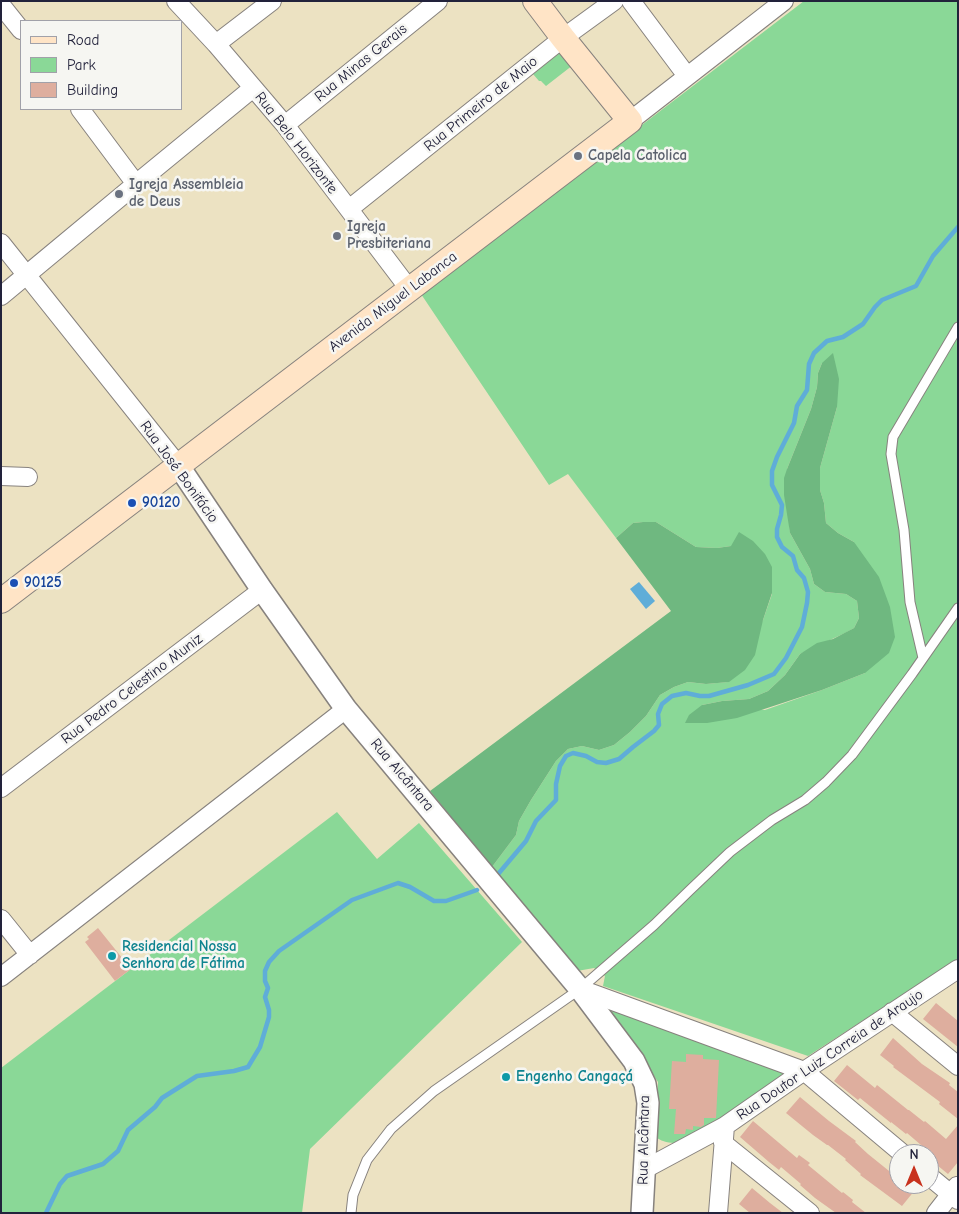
<!DOCTYPE html>
<html>
<head>
<meta charset="utf-8">
<style>
  body { margin:0 }
  #map { position:relative; width:959px; height:1214px; overflow:hidden; background:#ece2c2; font-family:"Comic Neue",sans-serif }
  canvas { display:block }
  .frame { position:absolute; inset:0; border:2px solid #22223b; pointer-events:none }
  .legend { position:absolute; left:20px; top:20px; width:162px; height:90px; box-sizing:border-box; background:#f6f6f2; border:1px solid #a1a1a9; margin:0; padding:6px 9px; list-style:none; font-size:15px; color:#22223b }
  .legend li { display:flex; align-items:center; gap:10px; height:25px }
  .legend b { width:25px; border:1px solid #a1a1a9 }
  .north { position:absolute; left:889px; top:1144px; width:50px; height:50px; box-sizing:border-box; background:#f6f6f2; border:1px solid #a1a1a9; border-radius:50%; rotate:0deg; font-size:14px; font-weight:700; line-height:20px; text-align:center; color:#22223b }
  .north::after { content:''; display:block; margin:auto; width:18px; height:22px; background:#c8321e; clip-path:polygon(50% 0,100% 100%,50% 72%,0 100%) }
</style>
</head>
<body>
<div id="map">
<canvas width="959" height="1214"></canvas>
<div class="frame"></div>
<ul class="legend">
<li><b style="height:6px;background:#ffe4c6"></b>Road</li>
<li><b style="height:14px;background:#8ad897"></b>Park</li>
<li><b style="height:14px;background:#deae9e"></b>Building</li>
</ul>
<div class="north">N</div>
</div>
<script>
const c = document.querySelector('canvas').getContext('2d');
c.lineJoin = 'round';
function fillPath(path, color) { c.fillStyle = color; c.fill(path, 'evenodd'); }
function strokePath(path, color, width, dash) { c.strokeStyle = color; c.lineWidth = width; c.lineCap = dash ? 'butt' : 'round'; c.setLineDash(dash || []); c.stroke(path); }
function write(font, color, halo, rows, align = 'center') {
  c.font = font + ' "Comic Neue",sans-serif'; c.lineWidth = 5; c.setLineDash([]); c.textBaseline = 'middle'; c.strokeStyle = halo; c.fillStyle = color; for (const [text, x, y, turn = 0] of rows) {
    c.save(); c.translate(x, y); c.rotate((+turn || 0) * Math.PI / 180); c.textAlign = isNaN(turn) ? turn : align; if (halo) c.strokeText(text, 0, 0); c.fillText(text, 0, 0); c.restore();
  }
}
fillPath(new Path2D(`
  M 804,1 L 958,1 L 958,959 L 808,1056 L 603,986 L 605,976 L 594,968 L 577,971 L 492,867 L 516,835 L 519,821 L 531,800 L 556,761 L 568,749 L 582,746 L 599,750 L 614,745 L 630,732 L 646,716 L 660,695 L 674,687 L 688,682 L 706,684 L 728,682 L 763,620 L 772,594 L 731,546 L 717,548 L 696,547 L 656,522 L 643,522 L 633,523 L 616,538 L 568,474 L 549,485 L 421,294 ZM 822,363 L 837,407 L 820,468 L 820,490 L 824,503 L 826,523 L 838,533 L 854,542 L 865,673 L 822,690 L 765,710 L 702,705 L 722,701 L 749,699 L 768,691 L 785,675 L 800,654 L 845,633 L 854,628 L 859,618 L 857,601 L 846,594 L 825,592 L 814,584 L 810,569 L 790,533 L 789,516 L 787,469 L 811,409 L 817,387 L 818,373 Z
  M 562,51 L 573,65 L 546,86 L 541,81 L 539,81 L 533,74 Z
  M 337,812 L 377,859 L 419,823 L 522,942 L 310,1149 L 302,1213 L 1,1213 L 1,1068 Z
  M 610,1008 L 792,1070 L 720,1120 L 677,1143 C 669,1143 663,1142 657,1138 L 655,1134 L 658,1082 L 612,1013 Z`), '#8ad897');
fillPath(new Path2D(`
  M 833,353 L 839,379 L 837,407 L 820,468 L 820,490 L 824,503 L 826,523 L 838,533 L 854,542 L 879,577 L 890,607 L 895,637 L 889,653 L 865,673 L 822,690 L 737,718 L 707,723 L 685,723 L 689,715 L 702,705 L 722,701 L 749,699 L 768,691 L 785,675 L 800,654 L 817,643 L 833,639 L 854,628 L 859,618 L 857,601 L 846,594 L 825,592 L 814,584 L 810,569 L 790,533 L 784,495 L 784,478 L 787,469 L 811,409 L 817,387 L 818,373 L 822,363 Z
  M 643,522 L 656,522 L 696,547 L 717,548 L 731,546 L 739,532 L 753,541 L 765,554 L 772,567 L 772,593 L 763,620 L 755,655 L 745,670 L 729,682 L 706,684 L 688,682 L 674,687 L 660,695 L 646,716 L 630,732 L 614,745 L 599,750 L 582,746 L 568,749 L 556,761 L 531,800 L 519,821 L 516,835 L 492,867 L 430,791 L 671,611 L 616,538 L 633,523 Z`), '#6fb880');
fillPath(new Path2D(`
  M 639,582 L 655,601 L 646,609 L 630,589 Z`), '#5fadd8');
strokePath(new Path2D(`
  M 499,873 L 526,841 L 536,821 L 556,800 L 556,784 L 560,766 L 566,756 L 573,753 L 586,756 L 597,762 L 606,763 L 619,759 L 633,747 L 654,731 L 659,725 L 658,714 L 662,704 L 672,696 L 686,693 L 700,696 L 709,696 L 748,685 L 774,674 L 786,658 L 802,627 L 807,603 L 808,592 L 804,578 L 797,570 L 793,556 L 782,547 L 777,537 L 777,529 L 781,515 L 782,505 L 772,485 L 772,471 L 777,457 L 794,423 L 797,406 L 807,390 L 809,364 L 814,353 L 827,341 L 843,337 L 863,324 L 875,307 L 882,300 L 916,286 L 933,256 L 958,227
  M 46,1213 L 60,1184 L 67,1176 L 103,1164 L 118,1151 L 128,1130 L 155,1107 L 162,1098 L 197,1076 L 234,1071 L 248,1067 L 260,1047 L 269,1017 L 269,1010 L 265,997 L 268,988 L 265,981 L 265,971 L 269,962 L 279,951 L 352,900 L 398,883 L 410,887 L 434,901 L 446,901 L 477,890`), '#5fadd8', 4.5);
fillPath(new Path2D(`
  M 98,928 L 131,969 L 115,981 L 85,942 L 89,939 L 87,937 Z
  M 936,1003 L 958,1021 L 958,1047 L 923,1019 Z
  M 893,1038 L 922,1064 L 950,1083 L 949,1085 L 958,1092 L 958,1119 L 939,1104 L 940,1102 L 893,1067 L 894,1066 L 880,1055 Z
  M 686,1054 L 703,1055 L 703,1059 L 719,1060 L 716,1118 L 704,1118 L 704,1125 L 701,1127 L 693,1126 L 693,1130 L 686,1129 L 685,1134 L 674,1134 L 676,1109 L 669,1109 L 672,1061 L 686,1062 Z
  M 847,1065 L 875,1088 L 877,1085 L 908,1110 L 909,1110 L 924,1122 L 925,1121 L 946,1139 L 958,1125 L 958,1162 L 948,1174 L 932,1161 L 935,1157 L 907,1133 L 906,1134 L 891,1122 L 891,1123 L 860,1098 L 858,1100 L 834,1081 Z
  M 800,1097 L 829,1121 L 856,1141 L 855,1142 L 868,1154 L 899,1179 L 899,1184 L 907,1184 L 915,1190 L 902,1206 L 860,1175 L 861,1174 L 845,1160 L 846,1159 L 828,1145 L 827,1145 L 813,1135 L 786,1113 Z
  M 753,1121 L 797,1158 L 799,1155 L 810,1163 L 808,1165 L 842,1193 L 843,1192 L 853,1200 L 852,1202 L 866,1213 L 836,1213 L 815,1198 L 800,1185 L 801,1184 L 781,1167 L 779,1170 L 769,1162 L 740,1137 Z
  M 752,1188 L 770,1203 L 783,1213 L 750,1213 L 739,1204 Z`), '#deae9e');
const service = new Path2D(`
  M 923,658 L 910,602 L 904,530 L 891,454 L 893,437 L 958,327
  M 351,1213 L 353,1195 L 367,1160 L 391,1129 L 434,1091 L 580,989 L 654,925 L 690,890 L 730,852 L 772,820 L 805,800 L 826,782 L 852,755 L 912,674 L 958,608`);
const minor = new Path2D(`
  M 176,1 L 216,44 L 285,125 L 410,290
  M 631,1 L 687,76
  M 1,5 L 21,30
  M 216,44 L 272,1
  M 80,109 L 136,184
  M 630,121 L 784,1
  M 285,125 L 438,1
  M 349,209 L 563,38 L 614,1
  M 1,243 L 178,465
  M 1,296 L 136,184 L 253,88
  M 1,476 L 28,477
  M 1,788 L 262,590
  M 1,919 L 30,955
  M 1,977 L 346,709
  M 580,989 L 804,1071 L 903,1154
  M 892,1012 L 958,1066
  M 723,1143 L 810,1213
  M 645,1169 L 725,1126
  M 929,1176 L 958,1200
  M 718,1213 L 725,1126 L 804,1071 L 958,969
  M 936,1213 L 957,1186`);
const tertiary = new Path2D(`
  M 178,465 L 262,590 L 346,709 L 580,989 L 634,1061 L 645,1084 L 648,1103 L 642,1213`);
const secondary = new Path2D(`
  M 1,601 L 630,121 L 563,38 L 535,1`);
strokePath(service, '#87827e', 11);
strokePath(minor, '#87827e', 20);
strokePath(tertiary, '#87827e', 24);
strokePath(secondary, '#87827e', 26);
strokePath(service, '#fff', 9);
strokePath(minor, '#fff', 18);
strokePath(tertiary, '#fff', 21);
strokePath(secondary, '#ffe4c6', 24);
for (const [x, y, r, color] of [
  [578,156,5,"#6b7280"],
  [119,194,5,"#6b7280"],
  [337,236,5,"#6b7280"],
  [132,503,5,"#1a4fb4"],
  [14,583,5,"#1a4fb4"],
  [112,956,5,"#0f9aa8"],
  [506,1077,5,"#0f9aa8"]
]) { const dot = new Path2D(); dot.arc(x, y, r, 0, 2 * Math.PI); c.fillStyle = color; c.fill(dot); strokePath(dot, '#f6f6f2', 2); }
write('15px', '#22223b', '#f6f6f2', [
  ["Rua Minas Gerais",361,63,-39],
  ["Rua Primeiro de Maio",481,104,-39],
  ["Rua Belo Horizonte",296,143,52],
  ["Avenida Miguel Labanca",393,302,-37],
  ["Rua José Bonifácio",179,472,54],
  ["Rua Pedro Celestino Muniz",132,689,-37],
  ["Rua Alcântara",402,775,50],
  ["Rua Doutor Luiz Correia de Araujo",830,1055,-34],
  ["Rua Alcântara",644,1140,-89]
]);
write('bold 15px', '#5b616d', '#f6f6f2', [
  ["Capela Catolica",588,156],
  ["Igreja Assembleia",129,185],
  ["de Deus",129,202],
  ["Igreja",347,227],
  ["Presbiteriana",347,244]
], 'left');
write('bold 15px', '#164399', '#f6f6f2', [
  ["90120",142,503],
  ["90125",24,583]
], 'left');
write('bold 15px', '#0d838f', '#f6f6f2', [
  ["Residencial Nossa",122,947],
  ["Senhora de Fátima",122,964],
  ["Engenho Cangaçá",516,1077]
], 'left');
</script>
</body>
</html>
